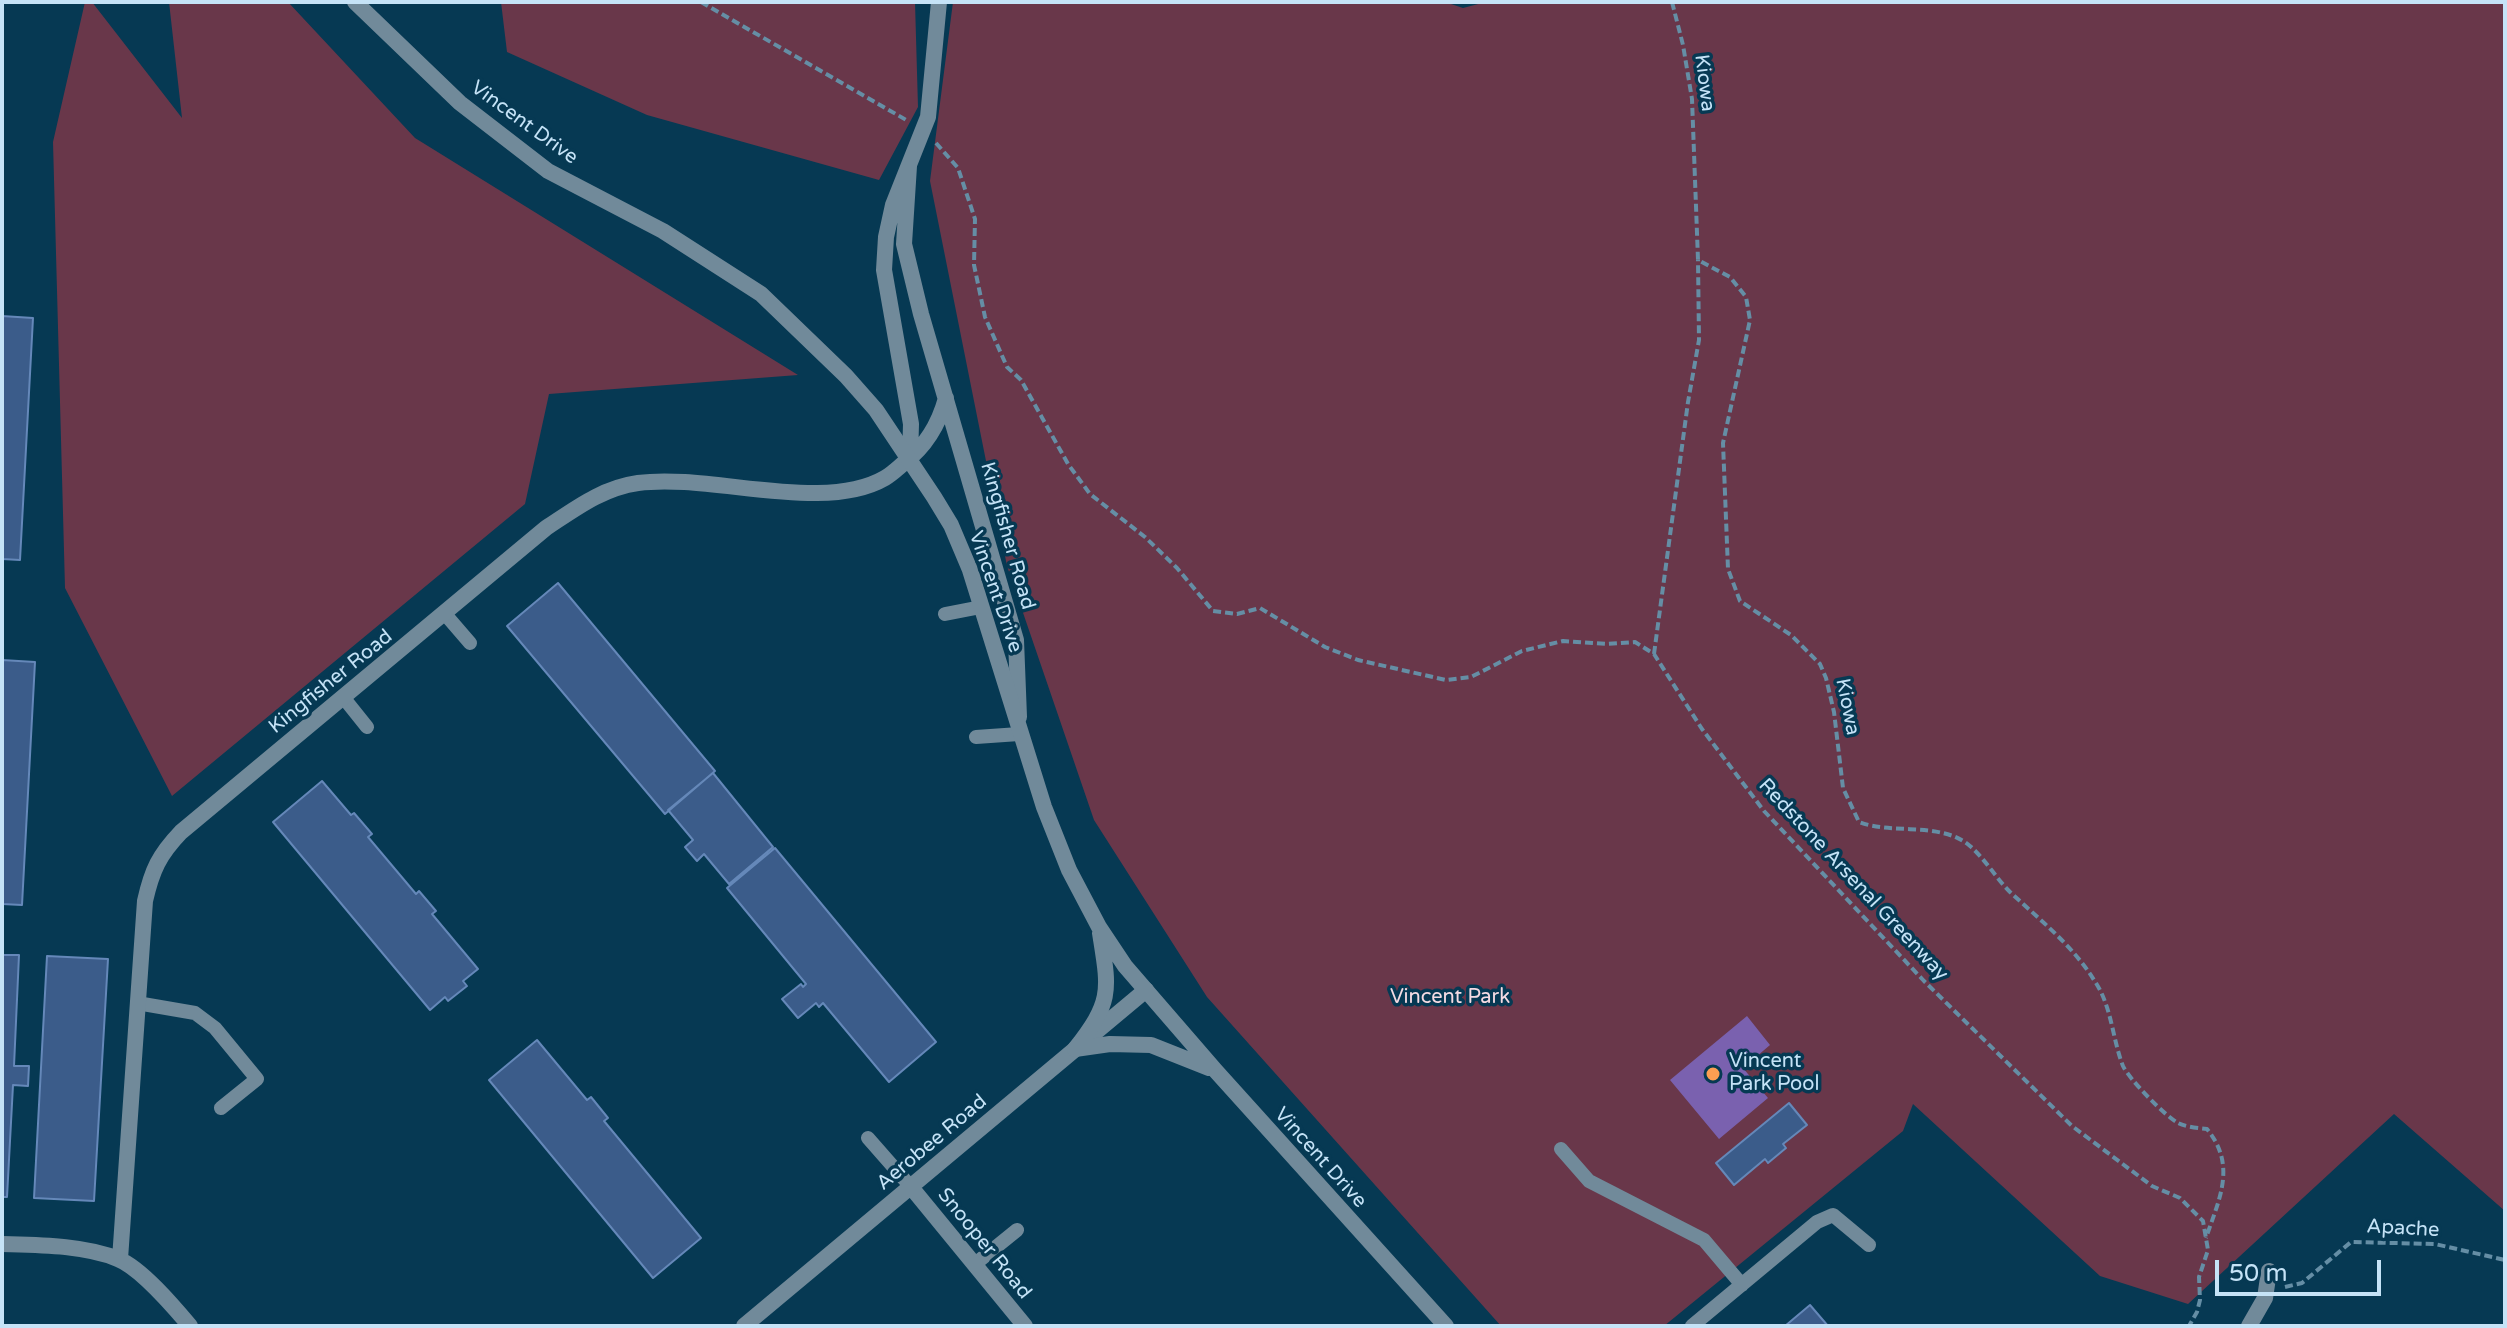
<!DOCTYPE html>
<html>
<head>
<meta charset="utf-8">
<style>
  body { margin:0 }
  #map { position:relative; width:2507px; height:1328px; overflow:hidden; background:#063953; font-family:"Varela Round",sans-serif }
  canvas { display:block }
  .frame { position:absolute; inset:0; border:4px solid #c5e3f7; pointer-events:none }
  .scale { position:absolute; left:2215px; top:1260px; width:166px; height:36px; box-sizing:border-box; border:4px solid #c5e3f7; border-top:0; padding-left:10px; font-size:24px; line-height:28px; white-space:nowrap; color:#c5e3f7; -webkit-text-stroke:6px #063953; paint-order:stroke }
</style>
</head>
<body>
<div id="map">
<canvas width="2507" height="1328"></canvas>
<div class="frame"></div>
<div class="scale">50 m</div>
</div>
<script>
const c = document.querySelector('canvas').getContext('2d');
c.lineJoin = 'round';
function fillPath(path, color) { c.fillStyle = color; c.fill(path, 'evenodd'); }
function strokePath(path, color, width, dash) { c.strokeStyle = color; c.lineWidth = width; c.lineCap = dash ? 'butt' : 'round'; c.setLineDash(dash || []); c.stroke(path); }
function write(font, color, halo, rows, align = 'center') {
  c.font = font + ' "Varela Round",sans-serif'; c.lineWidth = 7; c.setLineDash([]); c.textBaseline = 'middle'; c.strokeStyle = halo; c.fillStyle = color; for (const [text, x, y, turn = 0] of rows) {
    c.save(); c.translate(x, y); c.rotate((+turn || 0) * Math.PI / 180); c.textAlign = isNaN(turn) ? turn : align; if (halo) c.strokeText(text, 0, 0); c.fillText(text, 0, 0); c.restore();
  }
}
fillPath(new Path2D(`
  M 85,2 L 92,2 L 182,118 L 169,2 L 288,2 L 415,138 L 798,375 L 549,394 L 525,504 L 172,796 L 65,588 L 53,142 Z
  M 501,2 L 915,2 L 918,107 L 879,180 L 647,115 L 507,52 Z
  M 953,2 L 1445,2 L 1463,8 L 1486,2 L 2505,2 L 2505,1211 L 2394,1114 L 2188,1304 L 2100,1276 L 1913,1104 L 1903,1131 L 1664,1326 L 1501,1326 L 1207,997 L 1094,820 L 1007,566 L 930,181 Z`), '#69374a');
fillPath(new Path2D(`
  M 1747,1016 L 1770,1045 L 1743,1068 L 1768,1098 L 1719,1139 L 1670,1080 Z`), '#7a61af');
const building = new Path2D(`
  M 2,316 L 33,318 L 20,560 L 2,559 Z
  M 558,583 L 715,771 L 665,814 L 507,626 Z
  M 2,660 L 35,662 L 22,905 L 2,904 Z
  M 713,773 L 773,847 L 729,884 L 704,854 L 697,861 L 685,847 L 693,840 L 668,810 Z
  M 322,781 L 351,815 L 354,813 L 372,834 L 368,837 L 416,894 L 419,891 L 436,911 L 432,914 L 478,969 L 463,981 L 467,986 L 448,1001 L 445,997 L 430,1010 L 273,822 Z
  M 775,848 L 936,1042 L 889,1082 L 823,1003 L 819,1007 L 816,1003 L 798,1018 L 782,999 L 801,984 L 803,987 L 806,984 L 727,888 Z
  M 2,955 L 19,955 L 14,1066 L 29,1066 L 28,1086 L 13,1085 L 7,1197 L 2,1197 Z
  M 47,956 L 108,959 L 94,1201 L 34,1198 Z
  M 537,1040 L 587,1100 L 591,1097 L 608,1118 L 604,1121 L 701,1238 L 653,1278 L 489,1080 Z
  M 1789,1103 L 1807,1125 L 1783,1144 L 1786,1148 L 1768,1163 L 1765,1159 L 1734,1185 L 1716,1163 Z
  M 1810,1305 L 1828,1326 L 1785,1326 Z`);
fillPath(building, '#3b5c8a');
strokePath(building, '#6588b9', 2);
strokePath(new Path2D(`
  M 701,2 L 908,121
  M 1672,2 L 1683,45 L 1692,99 L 1698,260 L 1730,277 L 1746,297 L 1750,320 L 1723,443 L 1728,569 L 1740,601 L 1791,635 L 1820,664 L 1826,678 L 1834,712 L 1843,788 L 1859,822 C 1892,835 1941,821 1970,846 C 1985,859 1996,878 2010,892 C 2039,919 2073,946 2094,980 C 2112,1006 2112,1038 2123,1066 C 2129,1079 2165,1116 2178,1123 C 2186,1127 2198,1128 2207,1129 C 2237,1166 2219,1199 2206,1238
  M 936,143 L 958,168 L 975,219 L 974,265 L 985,317 L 1007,367 L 1021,380 L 1068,464 L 1090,494 L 1145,537 L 1177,568 L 1213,611 L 1237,614 L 1260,608 L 1325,647 L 1358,660 L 1446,680 L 1471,677 L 1522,651 L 1563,641 L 1607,644 L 1635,642 L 1654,654 L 1702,729 L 1764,811 L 1924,981 L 2072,1126 L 2152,1186 L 2180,1198 L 2203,1221 L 2208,1250 L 2199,1277 L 2200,1300 L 2197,1312 L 2189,1326
  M 1654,654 L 1688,402 L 1699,340 L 1698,260
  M 2285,1287 L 2302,1283 L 2351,1242 L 2435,1244 L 2505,1260`), '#658ea5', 4, [8, 4]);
strokePath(new Path2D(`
  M 445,614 L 470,643
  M 945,614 L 981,607
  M 343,697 L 367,727
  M 976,737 L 1019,734
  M 137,1003 L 195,1013 L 215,1028 L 257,1079 L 221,1108
  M 868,1138 L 911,1187
  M 1561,1149 L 1589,1181 L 1704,1240 L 1742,1285
  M 975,1264 L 1017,1230
  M 1692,1326 L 1817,1222 L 1833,1215 L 1869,1245`), '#718a9a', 14);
strokePath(new Path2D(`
  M 909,166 L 904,244 L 921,314 L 1016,640 L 1019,717
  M 910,459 L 911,424 L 884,270 L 886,237 L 893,205 L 928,117 L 939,2
  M 911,1187 L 1025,1326
  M 2,1244 C 38,1245 84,1245 118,1259 C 141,1268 174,1307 190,1326
  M 120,1259 L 145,901 C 152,870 159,855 181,832 L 546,528 C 575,509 602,488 638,483 C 710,473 823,514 885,478 C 892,474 898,468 904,463 C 926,446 939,424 946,398
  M 744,1326 L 1146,990
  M 2249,1326 L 2265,1298 L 2269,1271`), '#718a9a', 16);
strokePath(new Path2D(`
  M 355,2 L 460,103 L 548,171 L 663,231 L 761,294 L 846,376 L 876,410 L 934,497 L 951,525 L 970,570 L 1044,807 L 1069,870 L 1099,927 L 1125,966 L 1215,1070 L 1446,1326
  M 1075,1049 L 1110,1044 L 1151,1045 L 1209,1068
  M 1075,1049 C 1113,1001 1109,990 1100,933`), '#718a9a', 16);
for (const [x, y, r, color] of [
  [1713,1074,8,"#fc9e52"]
]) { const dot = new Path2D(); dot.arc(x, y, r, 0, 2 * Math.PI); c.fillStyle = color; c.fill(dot); strokePath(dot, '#063953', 3); }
write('20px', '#c5e3f7', '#063953', [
  ["Kiowa",1704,83,83],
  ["Vincent Drive",524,123,36],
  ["Kingfisher Road",1007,536,74],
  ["Vincent Drive",995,592,71],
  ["Kingfisher Road",331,682,-39],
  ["Kiowa",1847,707,79],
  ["Redstone Arsenal Greenway",1853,880,47],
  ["Aerobee Road",932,1143,-40],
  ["Vincent Drive",1320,1158,48],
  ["Apache",2403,1229,3],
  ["Snooper Road",984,1244,51]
]);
write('20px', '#f5dbe3', '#063953', [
  ["Vincent Park",1450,998]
]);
write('20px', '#c5e3f7', '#063953', [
  ["Vincent",1729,1062],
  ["Park Pool",1729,1085]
], 'left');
</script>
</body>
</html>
